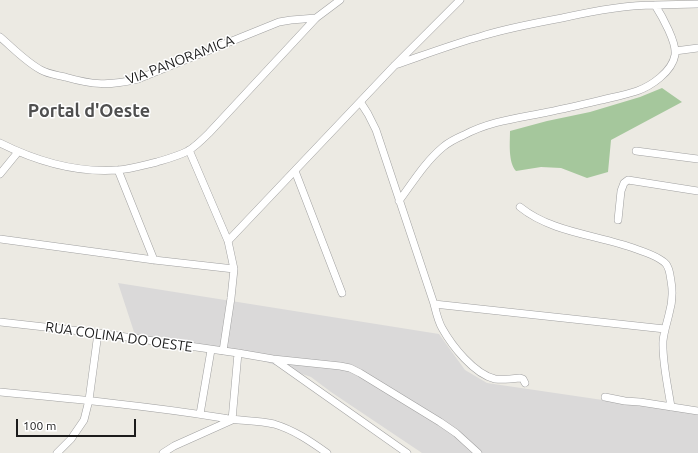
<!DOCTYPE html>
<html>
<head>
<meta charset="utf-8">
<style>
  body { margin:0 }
  #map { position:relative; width:698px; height:453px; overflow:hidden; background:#eceae3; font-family:Ubuntu,sans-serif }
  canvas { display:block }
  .scale { position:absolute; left:16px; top:419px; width:120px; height:18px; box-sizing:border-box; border:2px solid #1c1c1c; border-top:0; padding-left:5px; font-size:12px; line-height:14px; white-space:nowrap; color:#1c1c1c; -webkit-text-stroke:3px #fff; paint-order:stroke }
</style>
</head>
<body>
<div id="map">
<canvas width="698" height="453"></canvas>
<div class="scale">100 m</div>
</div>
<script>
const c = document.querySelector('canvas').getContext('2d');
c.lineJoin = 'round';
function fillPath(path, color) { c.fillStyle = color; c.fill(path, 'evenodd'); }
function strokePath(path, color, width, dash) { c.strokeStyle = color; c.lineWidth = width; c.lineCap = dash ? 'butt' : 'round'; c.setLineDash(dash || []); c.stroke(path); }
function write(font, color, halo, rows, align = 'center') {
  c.font = font + ' Ubuntu,sans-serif'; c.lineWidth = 3; c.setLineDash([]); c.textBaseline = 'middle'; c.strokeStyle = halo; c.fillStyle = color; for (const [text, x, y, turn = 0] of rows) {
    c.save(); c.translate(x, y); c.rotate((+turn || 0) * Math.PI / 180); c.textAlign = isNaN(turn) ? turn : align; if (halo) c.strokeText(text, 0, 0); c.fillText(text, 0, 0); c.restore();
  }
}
fillPath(new Path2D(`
  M 118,283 L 439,334 L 465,370 L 487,383 L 698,414 L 698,453 L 422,453 L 331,392 L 311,377 L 230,350 L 163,337 L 136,338 Z`), '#dad9d9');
fillPath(new Path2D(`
  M 662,88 L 682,102 L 611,140 L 608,172 L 587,178 L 561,168 L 541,167 L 516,171 C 508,162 510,143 510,131 L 547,121 L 590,112 L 640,97 Z`), '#a5c79c');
const street = new Path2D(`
  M 655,5 L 698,4
  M 0,37 C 13,48 26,62 41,70 C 48,74 57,75 65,77 C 93,85 109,86 138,79 L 279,22 L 291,20 L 316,18
  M 675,51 L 698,48
  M 395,65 C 424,55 453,44 482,36 C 508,28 535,23 562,18 C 593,11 624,5 655,5 C 662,16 677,43 675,55 C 672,72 651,86 637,91 C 628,94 619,96 610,98 C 589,103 569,108 548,112 C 519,118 490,121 464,135 C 457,138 449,142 443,147 C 425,162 413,182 399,201
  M 361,103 L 368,114 L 376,130 L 434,304 L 665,329
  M 0,143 C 36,161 77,173 118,170 C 131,169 144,165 157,162 C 167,159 178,156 188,151 C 196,146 203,139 209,133 L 316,18 L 340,0
  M 189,150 L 228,241 L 234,269 L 231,298 L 223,351
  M 636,151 L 698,159
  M 118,170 L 154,260
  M 295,171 L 342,293
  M 0,174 L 18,152
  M 520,207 C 552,233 599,235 636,249 C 645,252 660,257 666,264 C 670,269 670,276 671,281 C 673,292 672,304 669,314 C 667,323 664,331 663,341 C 662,362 668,386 671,407
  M 618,220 L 621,191 L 624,183 L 628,180 L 698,191
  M 0,239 L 154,260 L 234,269
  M 228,241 L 395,65 L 460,0
  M 434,304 C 436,312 438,321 442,328 C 452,346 474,374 495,379 C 503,380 512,379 520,378 L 523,379 L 525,383
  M 0,322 L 98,333 L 238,353 L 273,359 L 340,366 L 350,368 L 360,373 L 440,422 L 456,433 L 478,453
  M 275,360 L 407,453
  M 0,392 C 75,399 149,406 223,418 C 240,421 257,420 274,424 C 294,430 310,441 327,453
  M 605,397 L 625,401 L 640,402 L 698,411
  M 200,414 L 211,350
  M 57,453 L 71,439 L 84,420 L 89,400 L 98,333
  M 163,453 L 174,446 L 232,420 L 238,353`);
strokePath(street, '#a0a0a0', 8);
strokePath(street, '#fff', 7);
write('14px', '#1c1c1c', '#fff', [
  ["VIA PANORAMICA",180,60,-21],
  ["RUA COLINA DO OESTE",119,337,8]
]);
write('bold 18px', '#4f4f4f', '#fff', [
  ["Portal d'Oeste",89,111]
]);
</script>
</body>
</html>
